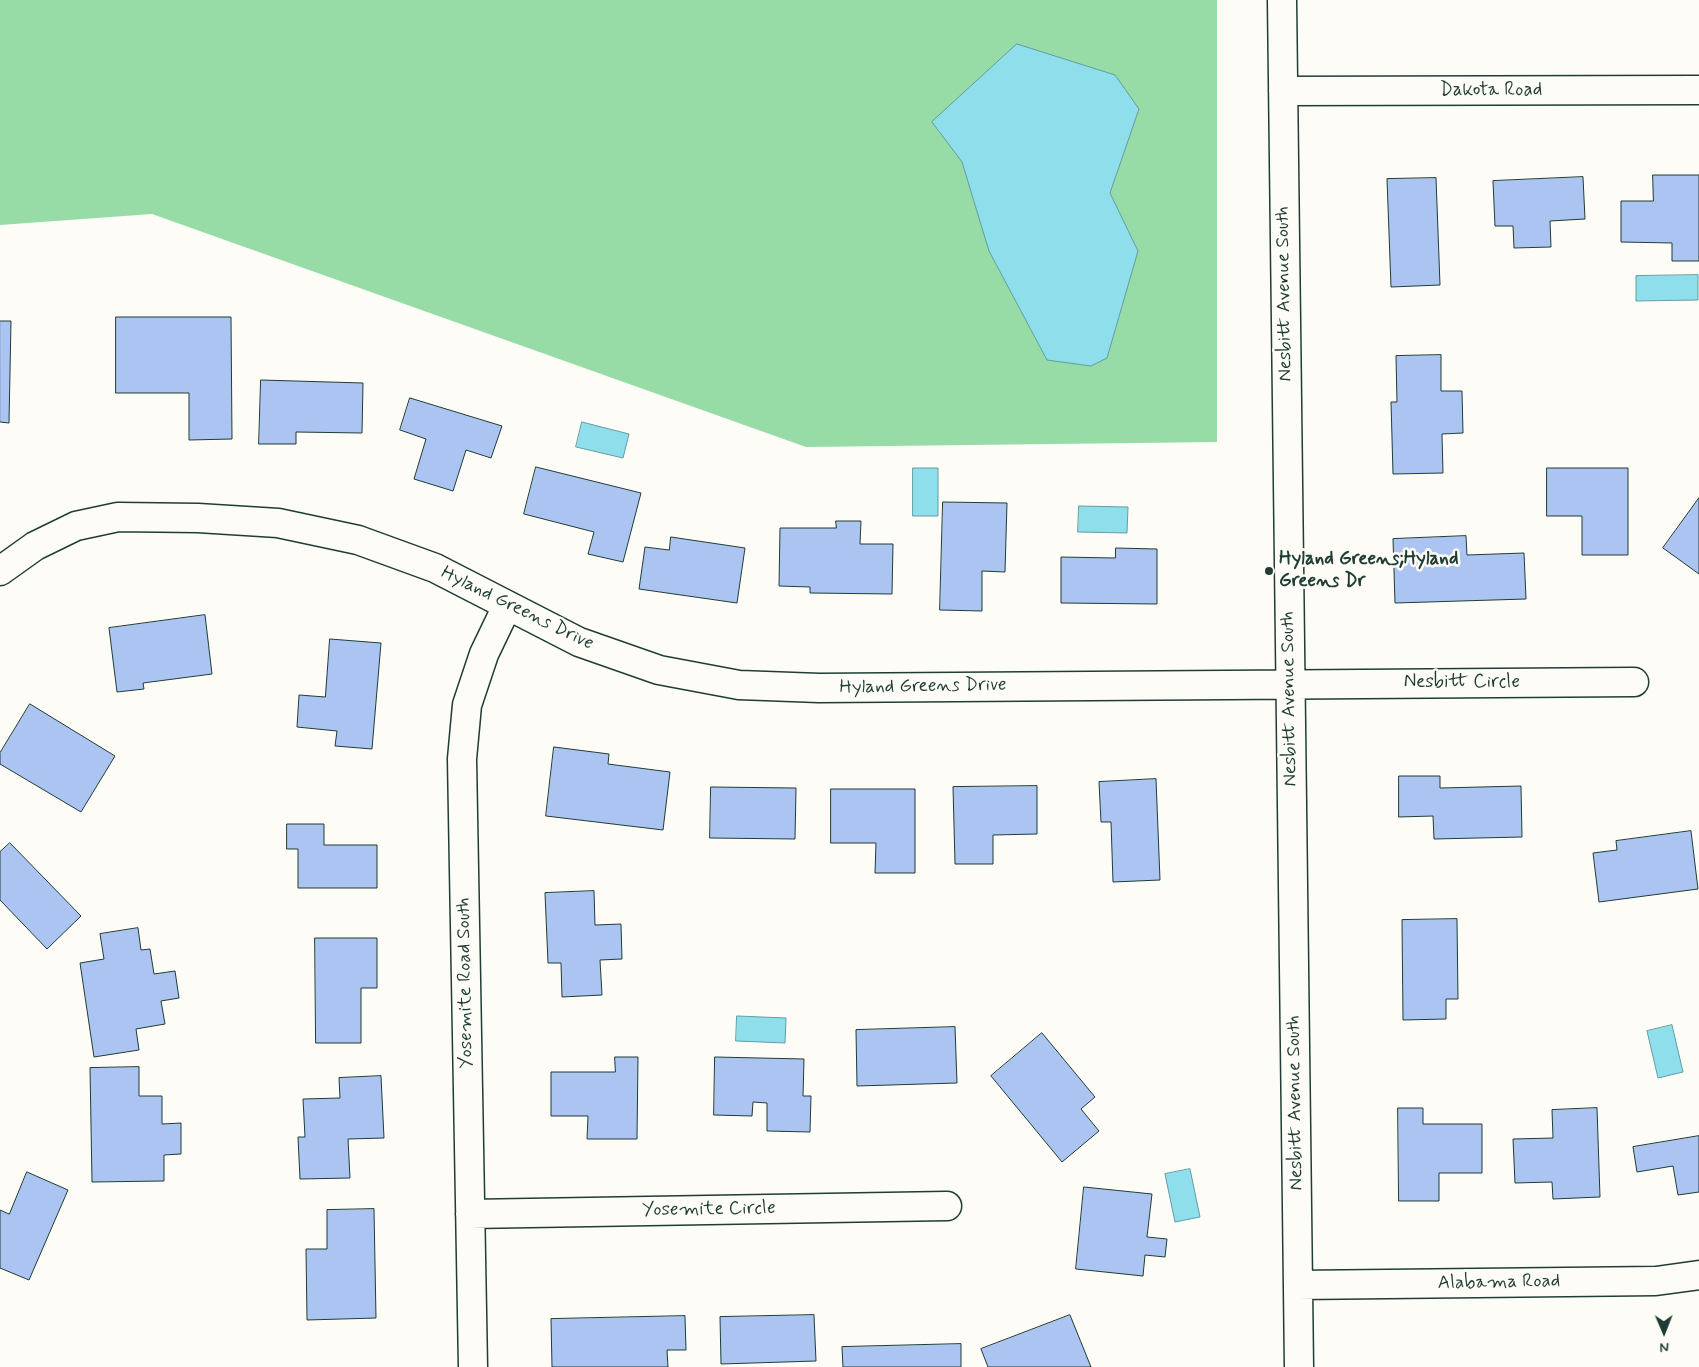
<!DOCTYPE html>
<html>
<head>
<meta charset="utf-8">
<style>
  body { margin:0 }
  #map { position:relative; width:1699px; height:1367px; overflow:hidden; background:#fdfcf7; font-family:Mynerve,sans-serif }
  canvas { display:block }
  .north { position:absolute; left:1639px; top:1307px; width:50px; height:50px; -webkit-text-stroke:4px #fdfcf7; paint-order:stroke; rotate:179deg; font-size:14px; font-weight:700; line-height:20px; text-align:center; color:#1f3d34 }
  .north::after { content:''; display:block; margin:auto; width:18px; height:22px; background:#1f3d34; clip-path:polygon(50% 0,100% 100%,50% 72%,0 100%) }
</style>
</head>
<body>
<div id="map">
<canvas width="1699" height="1367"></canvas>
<div class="north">N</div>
</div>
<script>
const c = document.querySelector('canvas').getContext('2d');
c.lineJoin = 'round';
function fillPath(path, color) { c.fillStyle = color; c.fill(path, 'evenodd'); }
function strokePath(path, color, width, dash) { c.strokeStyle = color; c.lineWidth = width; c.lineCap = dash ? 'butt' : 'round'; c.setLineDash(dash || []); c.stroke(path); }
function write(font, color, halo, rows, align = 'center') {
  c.font = font + ' Mynerve,sans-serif'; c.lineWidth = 5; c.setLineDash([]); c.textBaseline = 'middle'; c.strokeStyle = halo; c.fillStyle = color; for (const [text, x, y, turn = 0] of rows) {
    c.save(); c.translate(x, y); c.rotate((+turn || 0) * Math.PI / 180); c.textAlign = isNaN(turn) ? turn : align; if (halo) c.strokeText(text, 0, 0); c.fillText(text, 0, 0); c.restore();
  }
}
fillPath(new Path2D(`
  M 0,0 L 1217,0 L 1217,442 L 806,447 L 152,214 L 0,225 Z`), '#97dba6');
const water = new Path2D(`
  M 1017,44 L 1115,75 L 1139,109 L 1110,193 L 1138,251 L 1107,358 L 1091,366 L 1047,360 L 989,251 L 962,162 L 932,122 Z
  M 1698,275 L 1698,300 L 1636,301 L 1636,276 Z
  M 582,422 L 629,434 L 623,458 L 576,447 Z
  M 913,468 L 938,468 L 938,516 L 913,516 Z
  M 1079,506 L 1128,507 L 1127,533 L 1078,532 Z
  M 737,1016 L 786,1018 L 785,1043 L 736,1041 Z
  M 1672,1025 L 1683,1072 L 1658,1078 L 1647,1031 Z
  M 1190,1169 L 1200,1217 L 1175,1222 L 1165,1174 Z`);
fillPath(water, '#8edeeb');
strokePath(water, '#629ea2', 1);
const building = new Path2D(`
  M 1653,175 L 1699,175 L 1699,261 L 1672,261 L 1672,243 L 1621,242 L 1621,201 L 1653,201 Z
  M 1583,177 L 1585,219 L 1550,221 L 1551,247 L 1514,248 L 1513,226 L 1495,226 L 1493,181 Z
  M 1436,178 L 1440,285 L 1391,287 L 1387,179 Z
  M 116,317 L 231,317 L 232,439 L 189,440 L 189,393 L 116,393 Z
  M 0,321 L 11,321 L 9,423 L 0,422 Z
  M 1441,355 L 1441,391 L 1462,391 L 1463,433 L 1442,434 L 1443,473 L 1393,474 L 1391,402 L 1397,402 L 1396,356 Z
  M 261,380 L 363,383 L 362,433 L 296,432 L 296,444 L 259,444 Z
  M 410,398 L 502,426 L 491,458 L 466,450 L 453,491 L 414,479 L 426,439 L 400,430 Z
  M 536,467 L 641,493 L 623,562 L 588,554 L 594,532 L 524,514 Z
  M 1547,468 L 1628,468 L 1628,555 L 1582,555 L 1582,516 L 1547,516 Z
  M 1699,498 L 1699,574 L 1663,548 Z
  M 943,502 L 1007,503 L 1005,572 L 982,571 L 982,611 L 940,610 Z
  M 836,521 L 861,521 L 860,544 L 893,544 L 892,594 L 810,593 L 810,587 L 779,586 L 780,528 L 836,528 Z
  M 1466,536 L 1467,555 L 1524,553 L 1526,599 L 1395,603 L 1393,539 Z
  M 671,537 L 745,548 L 737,603 L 639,589 L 645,547 L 669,550 Z
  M 1116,548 L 1157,549 L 1157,604 L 1061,603 L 1061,557 L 1115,558 Z
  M 205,615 L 212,674 L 143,683 L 144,689 L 117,692 L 109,628 Z
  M 330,639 L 381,643 L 372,749 L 335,746 L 337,731 L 297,727 L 299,695 L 325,697 Z
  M 30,704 L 115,756 L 81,812 L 0,764 L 0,753 Z
  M 554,747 L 609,754 L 608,764 L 670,772 L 663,830 L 546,816 Z
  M 1399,776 L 1440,776 L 1440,788 L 1521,786 L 1522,837 L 1434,839 L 1433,816 L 1399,817 Z
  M 1156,779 L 1160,880 L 1113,882 L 1111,822 L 1101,822 L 1099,782 Z
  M 1037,786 L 1037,834 L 993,835 L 993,864 L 955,864 L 953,787 Z
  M 711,787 L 796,788 L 795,839 L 710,838 Z
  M 831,789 L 915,789 L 915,873 L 875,873 L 876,843 L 831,843 Z
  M 287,824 L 324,824 L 324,845 L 377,845 L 377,888 L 298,888 L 298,849 L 287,849 Z
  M 1691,831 L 1698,889 L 1599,902 L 1593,853 L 1617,850 L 1616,841 Z
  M 10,843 L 81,916 L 47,949 L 0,900 L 0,852 Z
  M 594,891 L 595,925 L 621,924 L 622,959 L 600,960 L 602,995 L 562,997 L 561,963 L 548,963 L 545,893 Z
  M 1457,919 L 1458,999 L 1446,999 L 1446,1019 L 1403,1020 L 1402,920 Z
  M 138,928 L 141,950 L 150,949 L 154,974 L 175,971 L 179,998 L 161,1001 L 165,1024 L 136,1029 L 139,1050 L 94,1057 L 80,963 L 104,959 L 100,934 Z
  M 315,938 L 377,938 L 377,988 L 361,988 L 361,1043 L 316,1043 Z
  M 955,1027 L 957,1083 L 857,1086 L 856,1030 Z
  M 1042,1033 L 1095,1097 L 1081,1109 L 1099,1131 L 1062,1162 L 991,1076 Z
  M 615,1057 L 638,1057 L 637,1139 L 587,1139 L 588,1116 L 551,1116 L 551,1072 L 615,1072 Z
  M 715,1057 L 804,1059 L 803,1096 L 811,1096 L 810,1132 L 767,1131 L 767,1103 L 753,1102 L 752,1116 L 714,1115 Z
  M 139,1067 L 139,1096 L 162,1096 L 162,1124 L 181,1123 L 181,1154 L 164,1155 L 164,1181 L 92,1182 L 90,1068 Z
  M 381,1076 L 384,1138 L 348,1139 L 350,1178 L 300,1179 L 298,1137 L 305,1137 L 303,1099 L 340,1098 L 339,1078 Z
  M 1398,1108 L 1423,1108 L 1423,1124 L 1482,1124 L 1482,1173 L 1439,1173 L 1439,1201 L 1399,1201 Z
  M 1597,1108 L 1600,1197 L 1553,1199 L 1552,1182 L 1515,1183 L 1513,1139 L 1553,1138 L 1552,1110 Z
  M 1699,1136 L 1699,1192 L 1678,1195 L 1673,1166 L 1637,1172 L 1633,1147 Z
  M 27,1172 L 68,1190 L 29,1280 L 0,1268 L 0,1210 L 9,1214 Z
  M 1084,1187 L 1152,1194 L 1147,1237 L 1167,1239 L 1165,1257 L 1145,1255 L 1143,1276 L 1076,1269 Z
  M 374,1209 L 376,1318 L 307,1320 L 306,1249 L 327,1249 L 327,1210 Z
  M 814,1315 L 816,1361 L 721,1364 L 720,1317 Z
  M 1070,1315 L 1091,1367 L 988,1367 L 981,1349 Z
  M 685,1316 L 686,1350 L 667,1350 L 668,1367 L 552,1367 L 551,1319 Z
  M 961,1344 L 961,1367 L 843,1367 L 842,1347 Z`);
fillPath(building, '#abc4f1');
strokePath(building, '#1f3d34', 1);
const minor = new Path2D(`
  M 1282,0 L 1299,1367
  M 1283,91 L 1699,90
  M 0,571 L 35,546 L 76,526 L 118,517 L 198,518 L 278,523 L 358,540 L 435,568 L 579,642 L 659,670 L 739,685 L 819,688 L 1634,682
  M 470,1214 L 947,1206
  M 1298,1285 L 1656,1281 L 1699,1275
  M 473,1367 L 462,759 L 467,705 L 484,654 L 507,606`);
strokePath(minor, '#1f3d34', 31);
strokePath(minor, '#fdfcf7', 28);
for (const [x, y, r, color] of [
  [1269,571,5,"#1f3d34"]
]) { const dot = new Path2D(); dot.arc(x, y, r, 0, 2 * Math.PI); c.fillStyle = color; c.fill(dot); strokePath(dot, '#fdfcf7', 2); }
write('19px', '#1f3d34', '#fdfcf7', [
  ["Dakota Road",1491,91],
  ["Nesbitt Avenue South",1285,294,-91],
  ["Hyland Greens Drive",517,609,26],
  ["Nesbitt Circle",1462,683],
  ["Hyland Greens Drive",923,687,-1],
  ["Nesbitt Avenue South",1290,699,-91],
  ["Yosemite Road South",466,983,-91],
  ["Nesbitt Avenue South",1296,1103,-91],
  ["Yosemite Circle",709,1210,-1],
  ["Alabama Road",1499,1283,-1]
]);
write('bold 19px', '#1f3d34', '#fdfcf7', [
  ["Hyland Greens;Hyland",1279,560],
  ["Greens Dr",1279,582]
], 'left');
</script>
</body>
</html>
